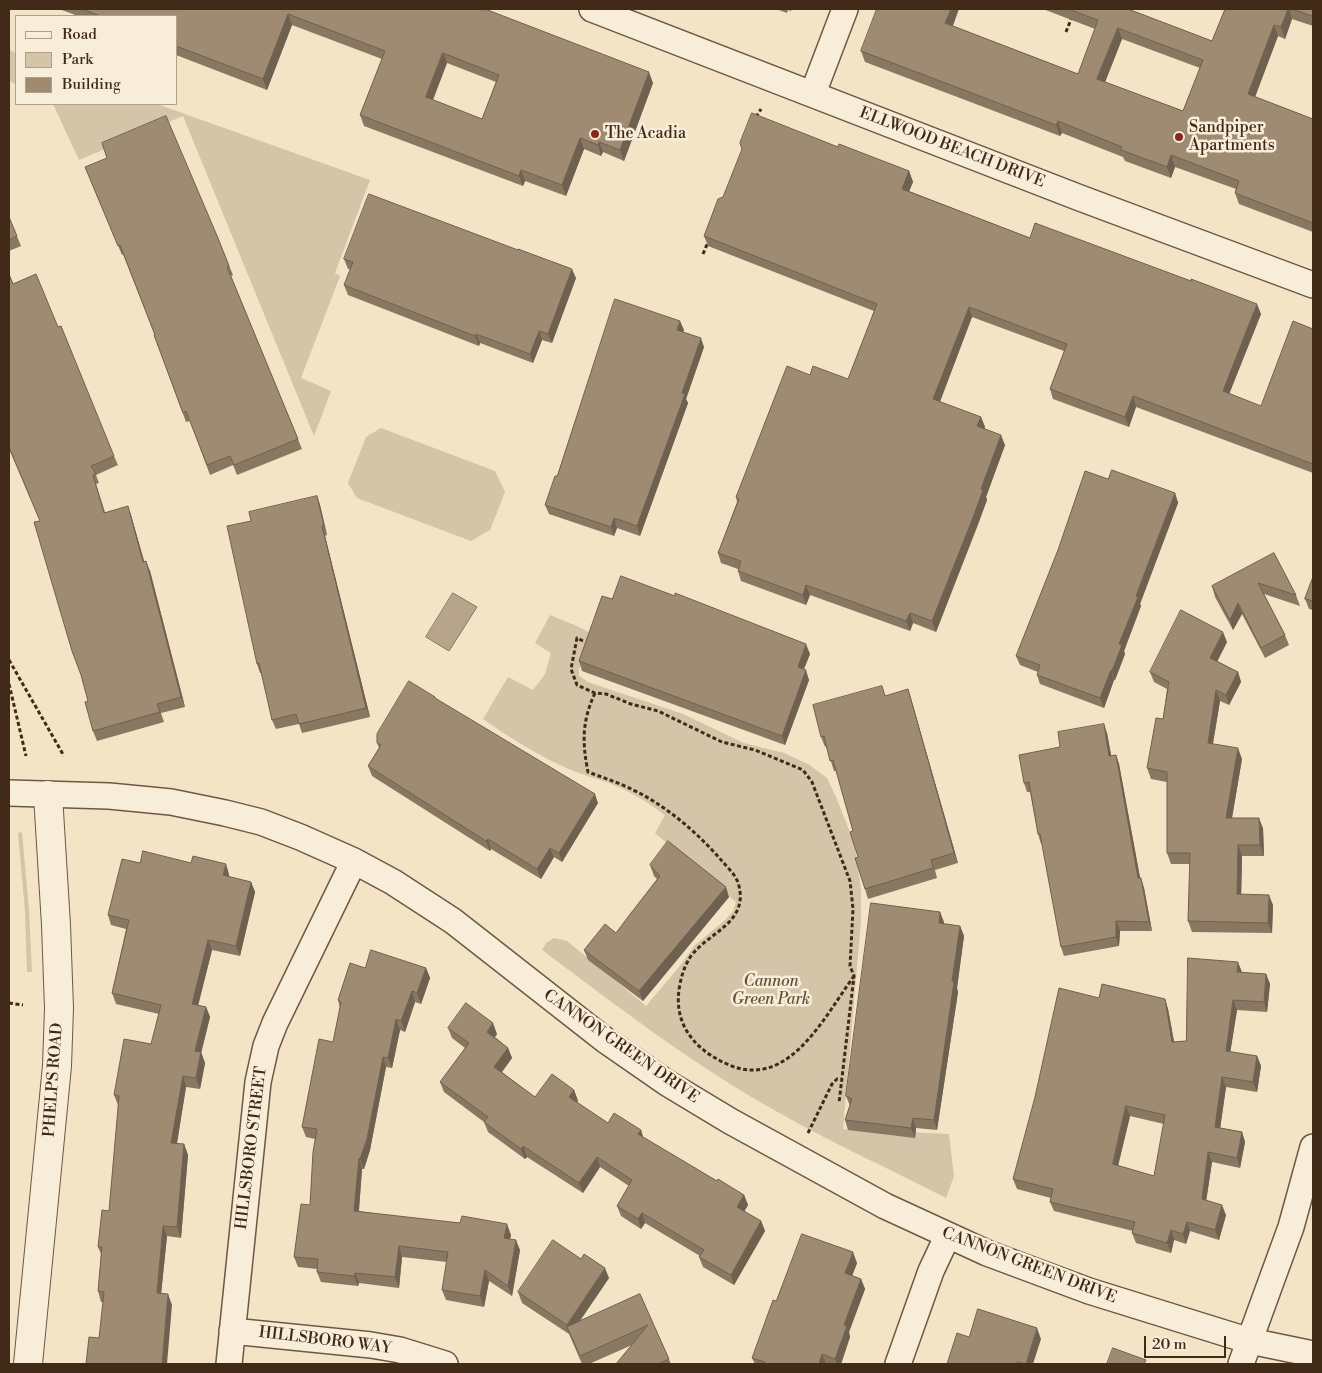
<!DOCTYPE html>
<html>
<head>
<meta charset="utf-8">
<style>
  body { margin:0 }
  #map { position:relative; width:1322px; height:1373px; overflow:hidden; background:#f2e4c5; font-family:"Libre Bodoni",serif }
  canvas { display:block }
  .frame { position:absolute; inset:0; border:10px solid #422a18; pointer-events:none }
  .legend { position:absolute; left:15px; top:15px; width:162px; height:90px; box-sizing:border-box; background:#f7edd9; border:1px solid #af9f8c; margin:0; padding:6px 9px; list-style:none; font-size:15px; color:#422a18 }
  .legend li { display:flex; align-items:center; gap:10px; height:25px }
  .legend b { width:25px; border:1px solid #af9f8c }
  .scale { position:absolute; left:1144px; top:1336px; width:82px; height:22px; box-sizing:border-box; border:2px solid #422a18; border-top:0; padding-left:6px; font-size:15px; line-height:18px; white-space:nowrap; color:#422a18; -webkit-text-stroke:4px #f7edd9; paint-order:stroke }
</style>
</head>
<body>
<div id="map">
<canvas width="1322" height="1373"></canvas>
<div class="frame"></div>
<ul class="legend">
<li><b style="height:6px;background:#f7edd9"></b>Road</li>
<li><b style="height:14px;background:#d4c4a8"></b>Park</li>
<li><b style="height:14px;background:#9e8b72"></b>Building</li>
</ul>
<div class="scale">20 m</div>
</div>
<script>
const c = document.querySelector('canvas').getContext('2d');
c.lineJoin = 'round';
function fillPath(path, color) { c.fillStyle = color; c.fill(path, 'evenodd'); }
function strokePath(path, color, width, dash) { c.strokeStyle = color; c.lineWidth = width; c.lineCap = dash ? 'butt' : 'round'; c.setLineDash(dash || []); c.stroke(path); }
function write(font, color, halo, rows, align = 'center') {
  c.font = font + ' "Libre Bodoni",serif'; c.lineWidth = 5; c.setLineDash([]); c.textBaseline = 'middle'; c.strokeStyle = halo; c.fillStyle = color; for (const [text, x, y, turn = 0] of rows) {
    c.save(); c.translate(x, y); c.rotate((+turn || 0) * Math.PI / 180); c.textAlign = isNaN(turn) ? turn : align; if (halo) c.strokeText(text, 0, 0); c.fillText(text, 0, 0); c.restore();
  }
}
fillPath(new Path2D(`
  M 9,50 L 16,53 L 16,84 L 9,81 Z
  M 53,104 L 157,104 L 370,180 L 335,273 L 340,276 L 301,378 L 331,391 L 314,436 L 183,116 L 79,160 Z
  M 381,428 L 495,471 L 505,492 L 490,530 L 471,541 L 357,498 L 348,483 L 366,437 Z
  M 550,615 L 577,626 L 590,633 L 579,669 L 579,676 L 588,682 L 683,714 L 744,743 L 784,753 L 808,764 L 827,778 L 836,797 L 854,842 L 861,889 L 861,921 L 843,1129 L 949,1134 L 954,1176 L 946,1198 C 892,1170 836,1145 783,1115 C 697,1068 620,1008 542,950 L 546,943 L 554,938 L 567,941 L 646,1006 L 679,967 L 694,946 L 725,920 L 733,911 L 736,902 L 655,833 L 665,815 C 647,802 630,791 609,783 C 596,778 582,775 569,769 C 539,756 510,738 483,719 L 508,677 L 533,690 L 545,674 L 551,653 L 535,643 Z
  M 22,832 L 29,910 L 32,972 L 27,972 L 25,911 L 18,833 Z`), '#d4c4a8');
const water = new Path2D(`
  M 453,593 L 477,607 L 449,651 L 426,637 Z`);
fillPath(water, '#b6a58a');
strokePath(water, '#88745c', 1);
const minor = new Path2D(`
  M 592,9 L 1080,198 L 1313,285
  M 813,93 L 845,9
  M 9,793 L 109,796 L 171,802 L 225,813 L 261,822 L 300,837 L 354,861 L 393,882 L 453,921 L 605,1040 L 667,1083 L 730,1121 L 885,1206 L 987,1253 L 1089,1291 L 1250,1341 L 1313,1354
  M 232,1331 L 371,1345 L 400,1350 L 445,1364
  M 229,1364 L 258,1082 L 266,1046 L 275,1023 L 354,861
  M 898,1364 L 931,1271 L 947,1237
  M 1241,1364 L 1291,1227 L 1313,1147`);
const tertiary = new Path2D(`
  M 28,1364 L 57,1066 L 59,1008 L 56,925 L 48,795`);
strokePath(minor, '#6e5843', 28);
strokePath(tertiary, '#6e5843', 30);
strokePath(new Path2D(`
  M 1066,32 L 1075,9
  M 756,117 L 761,109
  M 703,254 L 708,242
  M 583,641 L 577,638 L 571,669 L 577,685 L 595,693 L 606,694 L 631,704 L 658,711 L 722,742 L 755,750 L 803,770 L 812,782 L 850,881 L 853,909 L 850,966 L 854,976 L 839,1103
  M 9,660 L 64,756
  M 9,684 L 26,756
  M 595,693 C 582,721 582,742 588,772 C 601,777 614,781 627,787 C 663,803 696,831 722,861 C 728,868 737,876 739,886 C 748,923 709,932 691,956 C 685,965 682,974 680,984 C 672,1022 693,1049 727,1064 C 744,1072 762,1072 778,1064 C 810,1048 833,1005 854,976
  M 9,1003 L 23,1005
  M 808,1133 L 832,1084 L 837,1079 L 842,1079`), '#422a18', 3, [4, 2.5]);
strokePath(minor, '#f7edd9', 25);
strokePath(tertiary, '#f7edd9', 28);
fillPath(new Path2D(`
  M 59,9 L 485,9 L 653,83 L 624,161 L 603,152 L 601,156 L 584,149 L 566,196 L 525,181 L 523,186 L 364,126 L 360,115 L 382,59 L 292,25 L 267,90 L 176,55 L 176,16 L 78,16 ZM 447,63 L 496,82 L 482,119 L 433,100 Z
  M 776,9 L 792,9 L 791,11 L 788,10 L 787,13 Z
  M 1043,9 L 1128,9 L 1212,41 L 1225,9 L 1313,9 L 1313,26 L 1292,19 L 1285,39 L 1278,36 L 1255,97 L 1313,119 L 1313,232 L 1239,204 L 1235,193 L 1236,189 L 1175,167 L 1171,178 L 1125,161 L 1123,157 L 1062,133 L 1060,136 L 865,62 L 861,51 L 953,26 L 1078,74 L 1095,29 ZM 1122,39 L 1200,68 L 1183,111 L 1105,82 Z
  M 838,147 L 909,171 L 913,182 L 909,191 L 1030,238 L 1261,314 L 1229,394 L 1261,406 L 1313,329 L 1313,473 L 1136,407 L 1129,427 L 1053,399 L 1050,389 L 1064,351 L 972,317 L 940,402 L 981,417 L 985,427 L 984,428 L 1005,445 L 986,497 L 987,500 L 978,525 L 936,632 L 913,623 L 910,631 L 810,595 L 806,605 L 741,581 L 738,571 L 738,569 L 721,563 L 718,553 L 737,502 L 736,497 L 810,375 L 848,379 L 874,311 L 708,246 L 704,236 Z
  M 85,167 L 218,238 L 233,275 L 231,276 L 302,449 L 237,475 L 233,465 L 210,475 L 190,421 L 186,422 L 154,335 L 155,335 L 123,254 L 122,255 Z
  M 9,217 L 21,246 L 9,251 Z
  M 344,259 L 576,278 L 552,343 L 542,340 L 533,363 L 480,343 L 479,346 L 348,295 L 344,285 L 350,269 L 348,269 Z
  M 9,274 L 13,284 L 114,456 L 118,465 L 96,475 L 99,483 L 96,484 L 105,512 L 131,515 L 144,562 L 150,571 L 185,707 L 161,713 L 164,722 L 97,741 L 93,731 L 88,701 L 40,521 L 9,449 Z
  M 684,330 L 683,332 L 704,347 L 686,399 L 688,403 L 640,536 L 617,528 L 614,536 L 549,514 L 545,505 L 557,476 Z
  M 1108,479 L 1175,493 L 1178,503 L 1140,604 L 1141,606 L 1124,651 L 1125,654 L 1115,680 L 1114,680 L 1104,708 L 1040,684 L 1037,675 L 1038,672 L 1020,665 L 1016,656 L 1058,550 Z
  M 317,496 L 320,505 L 327,535 L 325,536 L 370,717 L 302,733 L 299,724 L 276,729 L 272,720 L 262,673 L 260,673 L 257,664 L 251,521 Z
  M 1274,553 L 1296,595 L 1300,606 L 1264,594 L 1285,635 L 1289,645 L 1265,658 L 1242,614 L 1233,630 L 1215,597 L 1212,586 Z
  M 1313,577 L 1313,610 L 1309,609 L 1305,599 Z
  M 1227,642 L 1217,661 L 1238,672 L 1241,682 L 1229,705 L 1220,701 L 1213,744 L 1242,759 L 1232,818 L 1263,828 L 1264,856 L 1242,856 L 1241,894 L 1273,905 L 1272,933 L 1192,932 L 1188,921 L 1190,864 L 1171,864 L 1167,853 L 1167,782 L 1151,779 L 1147,768 L 1163,719 L 1167,689 L 1154,682 L 1150,672 Z
  M 810,654 L 804,669 L 809,680 L 785,745 L 582,671 L 579,661 Z
  M 886,695 L 911,699 L 958,863 L 935,870 L 937,878 L 868,899 L 865,889 L 853,831 L 836,771 L 834,771 L 826,746 L 825,747 L 821,737 Z
  M 435,697 L 436,699 L 598,803 L 562,862 L 554,857 L 541,879 L 491,849 L 490,851 L 372,776 L 368,766 L 379,748 L 377,743 Z
  M 1107,733 L 1111,756 L 1116,755 L 1119,764 L 1140,878 L 1144,888 L 1152,931 L 1120,931 L 1119,946 L 1064,956 L 1061,947 L 1042,843 L 1041,844 L 1038,834 L 1030,792 L 1027,792 L 1024,783 L 1060,747 Z
  M 650,865 L 729,897 L 643,1001 L 588,960 L 584,950 L 616,933 L 657,879 L 654,876 Z
  M 229,874 L 229,877 L 251,882 L 255,892 L 240,956 L 212,950 L 198,1005 L 206,1007 L 210,1017 L 201,1052 L 205,1063 L 200,1089 L 186,1087 L 177,1144 L 184,1144 L 188,1155 L 181,1238 L 167,1236 L 161,1294 L 172,1305 L 99,1338 L 103,1302 L 101,1302 L 98,1291 L 101,1254 L 98,1247 L 109,1211 L 119,1105 L 118,1105 L 114,1095 L 151,1044 L 159,1014 L 116,1004 L 112,993 L 126,929 L 111,925 L 108,915 Z
  M 940,912 L 944,924 L 960,926 L 964,936 L 957,988 L 958,992 L 937,1130 L 916,1128 L 915,1138 L 848,1130 L 845,1120 L 850,1106 L 846,1096 Z
  M 365,968 L 426,968 L 430,978 L 421,1004 L 415,1002 L 405,1032 L 400,1030 L 392,1068 L 386,1067 L 370,1150 L 364,1169 L 362,1169 L 359,1211 L 511,1235 L 510,1239 L 520,1250 L 512,1296 L 489,1281 L 484,1307 L 446,1300 L 442,1290 L 447,1262 L 402,1257 L 399,1288 L 359,1283 L 358,1286 L 321,1282 L 317,1272 L 317,1269 L 298,1267 L 294,1257 L 310,1205 L 315,1139 L 306,1137 L 302,1127 L 333,1042 L 340,1008 L 338,1000 Z
  M 1242,973 L 1266,974 L 1270,984 L 1267,1012 L 1237,1010 L 1230,1052 L 1257,1056 L 1261,1066 L 1257,1092 L 1226,1087 L 1220,1128 L 1242,1132 L 1245,1142 L 1240,1168 L 1212,1162 L 1206,1201 L 1226,1215 L 1219,1240 L 1190,1231 L 1186,1244 L 1174,1240 L 1171,1253 L 1136,1243 L 1132,1233 L 1133,1231 L 1054,1211 L 1050,1202 L 1051,1198 L 1017,1189 L 1013,1179 L 1099,998 L 1165,999 L 1168,1009 L 1174,1042 L 1186,1041 ZM 1130,1116 L 1164,1124 L 1154,1176 L 1118,1166 Z
  M 448,1028 L 497,1034 L 495,1037 L 508,1048 L 512,1058 L 502,1072 L 535,1097 L 574,1090 L 578,1101 L 577,1102 L 608,1123 L 641,1130 L 643,1137 L 717,1181 L 744,1195 L 748,1205 L 744,1211 L 761,1221 L 765,1231 L 734,1285 L 703,1267 L 699,1257 L 700,1256 L 645,1223 L 641,1229 L 621,1216 L 617,1206 L 629,1186 L 600,1167 L 583,1193 L 527,1157 L 525,1159 L 488,1132 L 484,1122 L 444,1092 L 440,1082 L 465,1048 L 452,1038 Z
  M 857,1263 L 852,1276 L 861,1279 L 865,1289 L 849,1332 L 850,1337 L 841,1364 L 755,1364 L 752,1358 L 776,1301 Z
  M 609,1278 L 580,1321 L 640,1294 L 671,1364 L 616,1364 L 632,1345 L 589,1364 L 582,1364 L 569,1334 L 522,1303 L 518,1292 Z`), '#887862');
fillPath(new Path2D(`
  M 951,9 L 959,9 L 950,34 L 945,23 Z
  M 1288,9 L 1289,9 L 1292,19 L 1285,39 L 1281,27 Z
  M 288,14 L 292,25 L 267,90 L 263,79 Z
  M 1274,25 L 1278,36 L 1252,105 L 1248,94 Z
  M 1118,28 L 1122,39 L 1102,90 L 1097,79 Z
  M 443,53 L 447,63 L 430,107 L 426,97 Z
  M 649,72 L 653,83 L 624,161 L 620,150 Z
  M 1058,121 L 1062,133 L 1060,136 L 1056,125 Z
  M 580,138 L 584,149 L 566,196 L 562,185 Z
  M 599,142 L 603,152 L 601,156 L 598,145 Z
  M 1171,155 L 1175,167 L 1171,178 L 1167,167 Z
  M 521,170 L 525,181 L 523,186 L 519,176 Z
  M 909,171 L 913,182 L 906,199 L 902,189 Z
  M 572,269 L 576,278 L 552,343 L 548,334 Z
  M 1257,304 L 1261,314 L 1226,402 L 1223,391 Z
  M 969,307 L 972,317 L 937,409 L 933,399 Z
  M 680,321 L 684,330 L 681,339 L 677,330 Z
  M 539,331 L 542,340 L 533,363 L 530,354 Z
  M 476,334 L 480,343 L 479,346 L 475,336 Z
  M 701,338 L 704,347 L 686,399 L 688,403 L 640,536 L 637,526 Z
  M 1133,396 L 1136,407 L 1129,427 L 1125,417 Z
  M 981,417 L 985,427 L 981,436 L 977,426 Z
  M 1001,435 L 1005,445 L 986,497 L 987,500 L 936,632 L 932,621 Z
  M 1175,493 L 1178,503 L 1140,604 L 1141,606 L 1124,651 L 1125,654 L 1115,680 L 1112,671 L 1119,644 L 1136,596 Z
  M 317,496 L 320,505 L 327,535 L 324,526 Z
  M 128,506 L 131,515 L 147,571 L 143,562 Z
  M 614,518 L 617,528 L 614,536 L 611,527 Z
  M 322,526 L 325,536 L 370,717 L 366,708 Z
  M 146,561 L 150,571 L 185,707 L 181,697 Z
  M 806,585 L 810,595 L 806,605 L 803,595 Z
  M 1238,603 L 1242,614 L 1233,630 L 1230,620 Z
  M 910,613 L 913,623 L 910,631 L 906,621 Z
  M 1223,632 L 1227,642 L 1214,668 L 1210,658 Z
  M 806,644 L 810,654 L 801,676 L 798,667 Z
  M 806,670 L 809,680 L 785,745 L 782,736 Z
  M 1111,670 L 1114,680 L 1104,708 L 1100,698 Z
  M 1238,672 L 1241,682 L 1229,705 L 1226,695 Z
  M 908,689 L 911,699 L 958,863 L 954,853 Z
  M 1216,690 L 1220,701 L 1211,754 L 1208,743 Z
  M 1104,724 L 1107,733 L 1113,765 L 1109,756 Z
  M 1238,748 L 1242,759 L 1230,829 L 1226,818 Z
  M 1116,755 L 1119,764 L 1142,888 L 1138,878 Z
  M 595,794 L 598,803 L 562,862 L 559,853 Z
  M 1259,818 L 1263,828 L 1264,856 L 1260,845 Z
  M 488,839 L 491,849 L 490,851 L 486,841 Z
  M 1238,845 L 1242,856 L 1241,905 L 1237,894 Z
  M 550,848 L 554,857 L 541,879 L 537,869 Z
  M 226,864 L 229,874 L 227,886 L 223,875 Z
  M 1141,878 L 1144,888 L 1152,931 L 1149,922 Z
  M 251,882 L 255,892 L 240,956 L 236,946 Z
  M 726,887 L 729,897 L 643,1001 L 639,991 Z
  M 1269,895 L 1273,905 L 1272,933 L 1268,923 Z
  M 940,912 L 944,922 L 943,933 L 939,923 Z
  M 1116,921 L 1120,931 L 1119,946 L 1116,937 Z
  M 960,926 L 964,936 L 957,988 L 958,992 L 937,1130 L 934,1120 Z
  M 208,940 L 212,950 L 196,1014 L 192,1004 Z
  M 1238,962 L 1242,972 L 1237,972 Z
  M 426,968 L 430,978 L 421,1004 L 417,993 Z
  M 1266,974 L 1270,984 L 1267,1012 L 1264,1002 Z
  M 412,991 L 415,1002 L 405,1032 L 401,1021 Z
  M 1165,999 L 1168,1009 L 1176,1052 L 1172,1042 Z
  M 1233,1000 L 1237,1010 L 1229,1061 L 1226,1051 Z
  M 206,1007 L 210,1017 L 199,1062 L 195,1051 Z
  M 396,1019 L 400,1030 L 392,1068 L 388,1058 Z
  M 493,1023 L 497,1034 L 491,1042 L 487,1032 Z
  M 508,1048 L 512,1058 L 498,1077 L 494,1067 Z
  M 201,1052 L 205,1063 L 200,1089 L 196,1078 Z
  M 1257,1056 L 1261,1066 L 1257,1092 L 1253,1082 Z
  M 383,1057 L 386,1067 L 370,1150 L 364,1169 L 360,1159 Z
  M 183,1076 L 186,1087 L 175,1154 L 171,1143 Z
  M 1222,1077 L 1226,1087 L 1219,1137 L 1215,1127 Z
  M 574,1090 L 578,1101 L 573,1107 L 569,1097 Z
  M 1126,1106 L 1130,1116 L 1116,1174 L 1113,1164 Z
  M 913,1118 L 916,1128 L 915,1138 L 911,1128 Z
  M 641,1130 L 644,1140 L 638,1134 Z
  M 1242,1132 L 1245,1142 L 1240,1168 L 1237,1158 Z
  M 184,1144 L 188,1155 L 181,1238 L 177,1227 Z
  M 523,1146 L 527,1157 L 525,1159 L 521,1149 Z
  M 1208,1152 L 1212,1162 L 1205,1209 L 1202,1199 Z
  M 597,1157 L 600,1167 L 583,1193 L 579,1183 Z
  M 359,1158 L 362,1169 L 358,1221 L 354,1211 Z
  M 744,1195 L 748,1205 L 741,1218 L 737,1207 Z
  M 1222,1205 L 1226,1215 L 1219,1240 L 1215,1230 Z
  M 642,1213 L 645,1223 L 641,1229 L 638,1219 Z
  M 761,1221 L 765,1231 L 734,1285 L 731,1275 Z
  M 1187,1222 L 1190,1231 L 1186,1244 L 1183,1234 Z
  M 507,1224 L 511,1235 L 508,1248 L 504,1238 Z
  M 163,1226 L 167,1236 L 160,1304 L 157,1293 Z
  M 1171,1230 L 1174,1240 L 1171,1253 L 1167,1243 Z
  M 516,1240 L 520,1250 L 512,1296 L 508,1286 Z
  M 399,1246 L 402,1257 L 399,1288 L 395,1277 Z
  M 853,1252 L 857,1263 L 849,1284 L 845,1273 Z
  M 605,1268 L 609,1278 L 570,1335 L 567,1325 Z
  M 485,1270 L 489,1281 L 484,1307 L 480,1296 Z
  M 355,1273 L 359,1283 L 358,1286 L 354,1276 Z
  M 861,1279 L 865,1289 L 849,1332 L 850,1337 L 841,1364 L 837,1364 L 835,1359 L 844,1325 Z
  M 168,1294 L 172,1305 L 167,1364 L 162,1364 Z
  M 1037,1328 L 1041,1339 L 1033,1364 L 1026,1364 Z
  M 822,1354 L 826,1364 L 819,1364 Z`), '#6f6150');
const building = new Path2D(`
  M 82,9 L 485,9 L 649,72 L 620,150 L 599,142 L 598,145 L 580,138 L 562,185 L 521,170 L 519,176 L 360,115 L 385,51 L 288,14 L 263,79 L 176,46 L 176,16 L 101,16 ZM 443,53 L 499,75 L 482,119 L 426,97 Z
  M 877,9 L 951,9 L 945,23 L 1078,74 L 1098,20 L 1068,9 L 1128,9 L 1212,41 L 1225,9 L 1288,9 L 1281,27 L 1274,25 L 1248,94 L 1313,119 L 1313,223 L 1235,193 L 1239,181 L 1171,155 L 1167,167 L 1121,150 L 1122,147 L 1058,121 L 1056,125 L 861,51 ZM 1118,28 L 1203,60 L 1183,111 L 1097,79 Z
  M 1292,9 L 1313,9 L 1313,16 Z
  M 752,113 L 838,147 L 839,144 L 909,171 L 902,189 L 1030,238 L 1035,223 L 1191,281 L 1191,279 L 1257,304 L 1223,391 L 1261,406 L 1293,321 L 1313,329 L 1313,464 L 1133,396 L 1125,417 L 1050,389 L 1067,344 L 969,307 L 933,399 L 981,417 L 977,426 L 1001,435 L 981,489 L 983,490 L 974,515 L 932,621 L 910,613 L 906,621 L 806,585 L 803,595 L 738,571 L 741,561 L 718,553 L 739,499 L 736,497 L 787,366 L 810,375 L 813,366 L 848,379 L 877,304 L 704,236 L 718,199 L 723,197 L 742,149 L 740,143 Z
  M 166,116 L 218,238 L 229,266 L 227,267 L 298,439 L 234,465 L 230,456 L 207,465 L 186,411 L 183,413 L 154,335 L 155,335 L 120,245 L 118,246 L 85,167 L 107,158 L 102,143 Z
  M 369,194 L 518,250 L 518,249 L 572,269 L 548,334 L 539,331 L 530,354 L 476,334 L 475,336 L 344,285 L 353,262 L 344,259 Z
  M 9,217 L 17,236 L 9,240 Z
  M 9,274 L 13,284 L 36,274 L 58,327 L 61,326 L 114,456 L 91,466 L 96,474 L 93,475 L 104,513 L 128,506 L 143,562 L 146,561 L 181,697 L 157,704 L 160,712 L 93,731 L 85,702 L 88,701 L 81,675 L 72,651 L 34,522 L 40,521 L 9,447 Z
  M 615,299 L 680,321 L 677,330 L 701,338 L 682,393 L 685,394 L 637,526 L 614,518 L 611,527 L 545,505 L 555,476 L 557,476 Z
  M 1112,470 L 1175,493 L 1136,596 L 1138,597 L 1119,644 L 1122,645 L 1112,671 L 1111,670 L 1100,698 L 1037,675 L 1040,665 L 1016,656 L 1058,550 L 1085,471 L 1108,479 Z
  M 317,496 L 324,526 L 322,526 L 366,708 L 299,724 L 296,714 L 272,720 L 259,663 L 257,664 L 227,526 L 251,521 L 249,512 Z
  M 1274,553 L 1296,595 L 1258,583 L 1285,635 L 1261,648 L 1238,603 L 1230,620 L 1212,586 Z
  M 621,576 L 675,596 L 675,593 L 806,644 L 798,667 L 806,670 L 782,736 L 579,661 L 602,596 L 612,599 Z
  M 1313,577 L 1313,601 L 1305,599 Z
  M 1181,610 L 1223,632 L 1210,658 L 1238,672 L 1226,695 L 1216,690 L 1208,743 L 1238,748 L 1226,818 L 1259,818 L 1260,845 L 1238,845 L 1237,894 L 1269,895 L 1268,923 L 1188,921 L 1190,853 L 1167,853 L 1167,772 L 1147,768 L 1156,718 L 1163,719 L 1169,682 L 1150,672 Z
  M 409,681 L 435,697 L 435,698 L 595,794 L 559,853 L 550,848 L 537,869 L 488,839 L 486,841 L 368,766 L 381,745 L 377,743 L 377,734 Z
  M 882,686 L 885,696 L 908,689 L 954,853 L 931,860 L 933,868 L 865,889 L 855,858 L 858,857 L 850,832 L 853,831 L 833,760 L 830,761 L 824,736 L 821,737 L 813,705 Z
  M 1104,724 L 1109,756 L 1116,755 L 1138,878 L 1141,878 L 1149,922 L 1116,921 L 1116,937 L 1061,947 L 1040,834 L 1038,834 L 1029,782 L 1024,783 L 1019,755 L 1060,747 L 1058,732 Z
  M 668,841 L 726,887 L 639,991 L 584,950 L 605,924 L 616,933 L 631,913 L 660,876 L 650,865 Z
  M 143,851 L 191,863 L 193,856 L 226,864 L 223,875 L 251,882 L 236,946 L 208,940 L 192,1004 L 206,1007 L 195,1051 L 201,1052 L 196,1078 L 183,1076 L 171,1143 L 184,1144 L 177,1227 L 163,1226 L 157,1293 L 168,1294 L 162,1364 L 86,1364 L 89,1337 L 99,1338 L 104,1292 L 98,1291 L 102,1247 L 98,1247 L 102,1210 L 109,1211 L 119,1096 L 114,1095 L 124,1039 L 151,1044 L 161,1005 L 112,993 L 129,920 L 108,915 L 122,859 L 140,863 Z
  M 871,903 L 940,912 L 939,923 L 960,926 L 952,981 L 954,982 L 934,1120 L 913,1118 L 911,1128 L 845,1120 L 852,1099 L 846,1096 Z
  M 371,950 L 426,968 L 417,993 L 412,991 L 401,1021 L 396,1019 L 388,1058 L 383,1057 L 367,1139 L 360,1159 L 359,1158 L 354,1211 L 460,1223 L 462,1216 L 507,1224 L 504,1238 L 516,1240 L 508,1286 L 485,1270 L 480,1296 L 442,1290 L 448,1252 L 399,1246 L 395,1277 L 355,1273 L 354,1276 L 317,1272 L 318,1259 L 294,1257 L 301,1204 L 310,1205 L 313,1152 L 317,1129 L 302,1127 L 319,1039 L 333,1042 L 341,1002 L 338,1000 L 350,963 L 365,968 Z
  M 1188,958 L 1238,962 L 1237,972 L 1266,974 L 1264,1002 L 1233,1000 L 1226,1051 L 1257,1056 L 1253,1082 L 1222,1077 L 1215,1127 L 1242,1132 L 1237,1158 L 1208,1152 L 1202,1199 L 1222,1205 L 1215,1230 L 1187,1222 L 1183,1234 L 1171,1230 L 1167,1243 L 1132,1233 L 1135,1222 L 1050,1202 L 1053,1189 L 1013,1179 L 1035,1097 L 1059,988 L 1099,998 L 1102,984 L 1165,999 L 1172,1042 L 1186,1041 ZM 1126,1106 L 1165,1115 L 1154,1176 L 1113,1164 Z
  M 466,1003 L 493,1023 L 487,1032 L 508,1048 L 494,1067 L 535,1097 L 552,1074 L 574,1090 L 569,1097 L 608,1123 L 614,1113 L 641,1130 L 638,1134 L 717,1181 L 718,1179 L 744,1195 L 737,1207 L 761,1221 L 731,1275 L 699,1257 L 704,1250 L 642,1213 L 638,1219 L 617,1206 L 632,1180 L 597,1157 L 579,1183 L 523,1146 L 521,1149 L 484,1122 L 488,1117 L 440,1082 L 469,1043 L 448,1028 Z
  M 802,1234 L 853,1252 L 845,1273 L 861,1279 L 844,1325 L 847,1326 L 835,1359 L 822,1354 L 819,1364 L 764,1364 L 765,1362 L 752,1358 L 773,1300 L 776,1301 Z
  M 553,1240 L 581,1259 L 584,1254 L 605,1268 L 567,1325 L 518,1292 Z
  M 640,1294 L 669,1359 L 658,1364 L 616,1364 L 648,1325 L 580,1356 L 567,1327 Z
  M 978,1309 L 1037,1328 L 1026,1364 L 1017,1362 L 1017,1364 L 947,1364 L 957,1333 L 969,1337 Z
  M 1113,1348 L 1146,1360 L 1144,1364 L 1107,1364 Z`);
fillPath(building, '#9e8b72');
strokePath(building, '#6f6150', 1);
for (const [x, y, r, color] of [
  [595,134,5,"#8f2418"],
  [1179,137,5,"#8f2418"]
]) { const dot = new Path2D(); dot.arc(x, y, r, 0, 2 * Math.PI); c.fillStyle = color; c.fill(dot); strokePath(dot, '#f7edd9', 2); }
write('16px', '#422a18', '#f7edd9', [
  ["Sandpiper",1189,128],
  ["Apartments",1189,146],
  ["The Acadia",605,134]
], 'left');
write('16px', '#422a18', '#f7edd9', [
  ["ELLWOOD BEACH DRIVE",952,148,21],
  ["CANNON GREEN DRIVE",621,1047,35],
  ["PHELPS ROAD",54,1080,-86],
  ["HILLSBORO STREET",252,1148,-83],
  ["CANNON GREEN DRIVE",1029,1266,21],
  ["HILLSBORO WAY",325,1341,7]
]);
write('italic 16px', '#66503c', '#f7edd9', [
  ["Cannon",771,982],
  ["Green Park",771,1000]
]);
</script>
</body>
</html>
